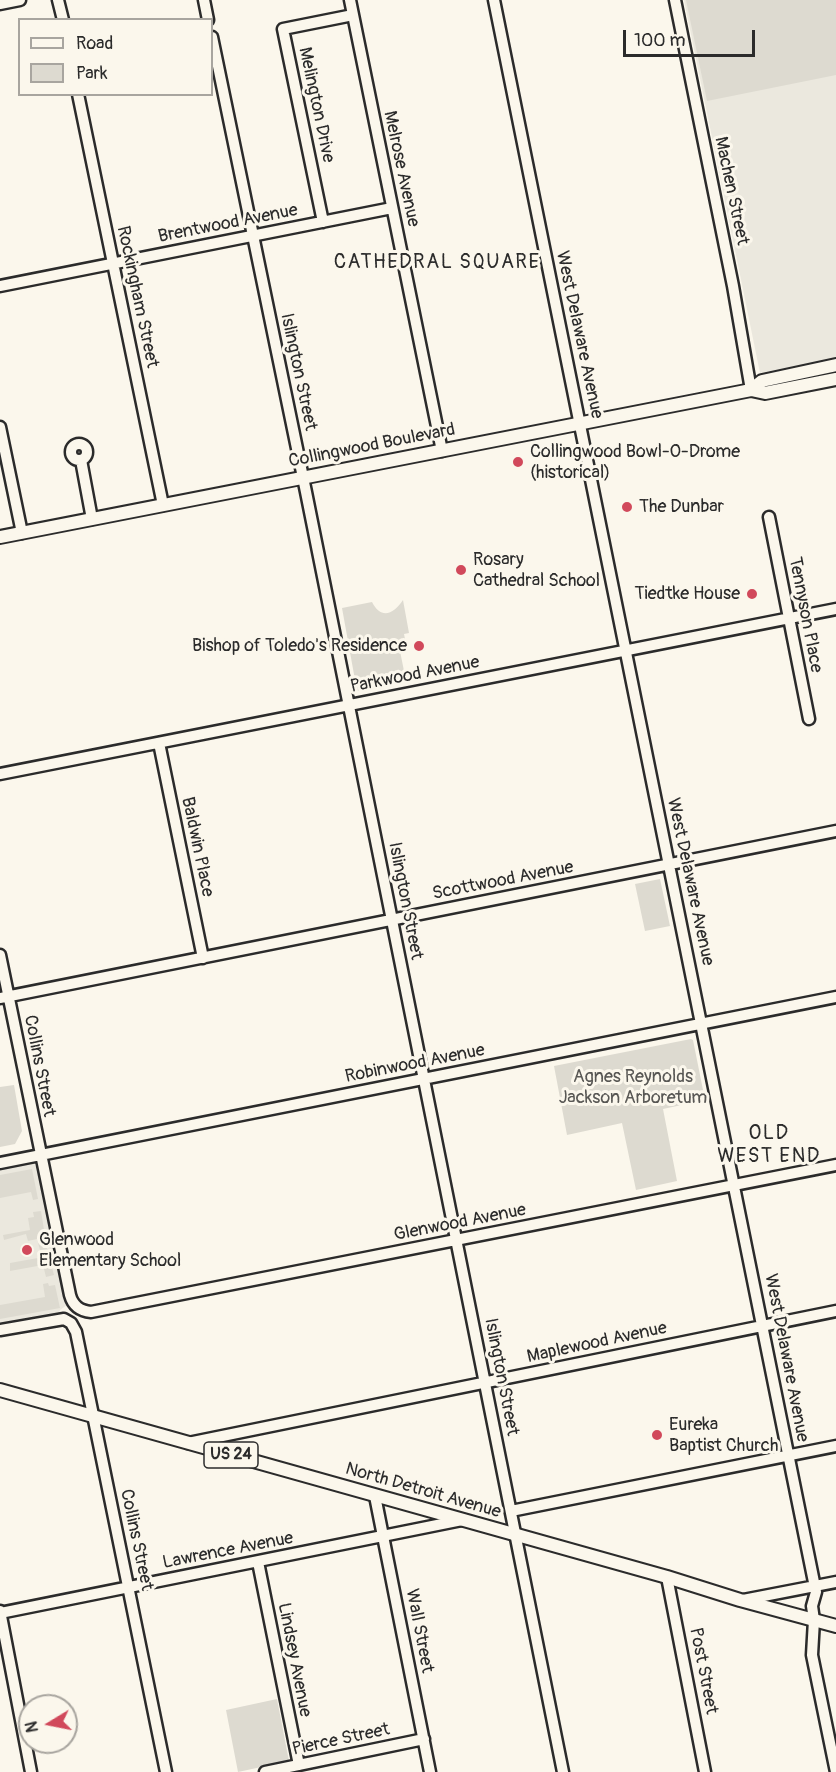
<!DOCTYPE html>
<html>
<head>
<meta charset="utf-8">
<style>
  body { margin:0 }
  #map { position:relative; width:836px; height:1772px; overflow:hidden; background:#fbf7ec; font-family:Pangolin,sans-serif }
  canvas { display:block }
  .legend { position:absolute; left:18px; top:18px; width:195px; height:78px; box-sizing:border-box; background:#fbf7ec; border:2px solid #a8a59f; margin:0; padding:8px 10px; list-style:none; font-size:18px; color:#2b2b2b }
  .legend li { display:flex; align-items:center; gap:12px; height:30px }
  .legend b { width:30px; border:2px solid #a8a59f }
  .north { position:absolute; left:18px; top:1694px; width:60px; height:60px; box-sizing:border-box; background:#fbf7ec; border:2px solid #a8a59f; border-radius:50%; rotate:260deg; font-size:16px; font-weight:700; line-height:24px; text-align:center; color:#2b2b2b }
  .north::after { content:''; display:block; margin:auto; width:21px; height:27px; background:#d1495b; clip-path:polygon(50% 0,100% 100%,50% 72%,0 100%) }
  .scale { position:absolute; left:623px; top:30px; width:132px; height:27px; box-sizing:border-box; border:3px solid #2b2b2b; border-top:0; padding-left:8px; font-size:18px; line-height:21px; white-space:nowrap; color:#2b2b2b; -webkit-text-stroke:4px #fbf7ec; paint-order:stroke }
</style>
</head>
<body>
<div id="map">
<canvas width="836" height="1772"></canvas>
<ul class="legend">
<li><b style="height:8px;background:#fbf7ec"></b>Road</li>
<li><b style="height:16px;background:#dddad0"></b>Park</li>
</ul>
<div class="north">N</div>
<div class="scale">100 m</div>
</div>
<script>
const c = document.querySelector('canvas').getContext('2d');
c.lineJoin = 'round';
function fillPath(path, color) { c.fillStyle = color; c.fill(path, 'evenodd'); }
function strokePath(path, color, width, dash) { c.strokeStyle = color; c.lineWidth = width; c.lineCap = dash ? 'butt' : 'round'; c.setLineDash(dash || []); c.stroke(path); }
function write(font, color, halo, rows, align = 'center') {
  c.font = font + ' Pangolin,sans-serif'; c.lineWidth = 6; c.setLineDash([]); c.textBaseline = 'middle'; c.strokeStyle = halo; c.fillStyle = color; for (const [text, x, y, turn = 0] of rows) {
    c.save(); c.translate(x, y); c.rotate((+turn || 0) * Math.PI / 180); c.textAlign = isNaN(turn) ? turn : align; if (halo) c.strokeText(text, 0, 0); c.fillText(text, 0, 0); c.restore();
  }
}
fillPath(new Path2D(`
  M 684,0 L 836,0 L 836,358 L 760,373 Z
  M 33,1162 L 38,1169 L 67,1305 L 60,1310 L 59,1314 L 0,1325 L 0,1169 Z`), '#ebe8de');
fillPath(new Path2D(`
  M 686,0 L 836,0 L 836,75 L 707,101 Z
  M 403,600 L 409,633 L 404,634 L 405,639 L 398,641 L 406,681 L 357,691 L 342,608 L 372,602 C 381,620 394,614 403,600 Z
  M 660,879 L 670,926 L 645,931 L 635,884 Z
  M 691,1039 L 693,1040 L 705,1100 L 663,1109 L 677,1181 L 636,1190 L 622,1123 L 567,1135 L 554,1066 Z
  M 14,1085 L 22,1131 L 15,1144 L 0,1147 L 0,1087 Z
  M 32,1169 L 38,1199 L 33,1200 L 31,1192 L 0,1198 L 0,1175 Z
  M 41,1211 L 47,1249 L 40,1250 L 37,1239 L 28,1241 L 26,1234 L 4,1240 L 3,1235 L 30,1230 L 28,1218 L 34,1217 L 33,1212 Z
  M 49,1256 L 54,1275 L 46,1277 L 43,1265 L 10,1271 L 10,1263 Z
  M 48,1283 L 49,1286 L 55,1285 L 60,1308 L 0,1319 L 0,1305 L 45,1297 L 43,1284 Z
  M 277,1699 L 289,1761 L 238,1772 L 226,1710 Z`), '#dddad0');
const minor = new Path2D(`
  M 58,0 L 63,20
  M 204,0 L 208,20
  M 350,0 L 442,451
  M 494,0 L 816,1592 L 812,1606 L 814,1620 L 812,1655 L 836,1772
  M 675,0 L 733,286 L 751,390
  M 0,4 L 20,0
  M 212,37 L 306,492 L 563,1772
  M 78,94 L 163,505
  M 323,222 L 283,29 L 353,15
  M 0,286 L 392,208
  M 0,427 L 22,533
  M71 452a8 8 0 1 1 16 0a8 8 0 1 1-16 0Z
  M 81,460 L 92,519
  M 769,517 L 809,719
  M 159,743 L 203,958
  M 0,774 L 836,609
  M 0,955 L 70,1295 C 73,1306 80,1311 91,1312 L 836,1165
  M 0,998 L 836,831
  M 0,1163 L 836,997
  M 0,1330 L 64,1319 L 71,1323 L 76,1332 L 166,1772
  M 188,1443 L 836,1311
  M 375,1496 L 430,1772
  M 511,1511 L 836,1446
  M 258,1562 L 299,1765
  M 667,1577 L 705,1772
  M 743,1600 L 836,1582
  M 0,1611 L 31,1772
  M 0,1613 L 462,1520
  M 265,1772 L 424,1739`);
const major = new Path2D(`
  M 751,390 L 762,381 L 836,365
  M 0,537 L 751,390 L 765,393 L 836,379
  M 0,1390 L 667,1577 L 740,1600 L 836,1626`);
strokePath(minor, '#2b2b2b', 15);
strokePath(major, '#2b2b2b', 16);
strokePath(minor, '#fbf7ec', 10);
strokePath(major, '#fbf7ec', 12);
for (const [x, y, r, color] of [
  [518,462,6,"#d1495b"],
  [627,507,6,"#d1495b"],
  [461,570,6,"#d1495b"],
  [752,594,6,"#d1495b"],
  [419,646,6,"#d1495b"],
  [27,1250,6,"#d1495b"],
  [657,1435,6,"#d1495b"]
]) { const dot = new Path2D(); dot.arc(x, y, r, 0, 2 * Math.PI); c.fillStyle = color; c.fill(dot); strokePath(dot, '#fbf7ec', 2); }
for (const [x, y, w] of [
  [231,1455,54]
]) { const box = new Path2D(); box.roundRect(x - w / 2, y - 13, w, 26, 4.5); c.fillStyle = '#fbf7ec'; c.fill(box); strokePath(box, '#2b2b2b', 1.5); }
write('bold 16px', '#2b2b2b', null, [
  ["US 24",231,1455]
]);
write('18px', '#2b2b2b', '#fbf7ec', [
  ["Melington Drive",316,105,78],
  ["Melrose Avenue",401,169,78],
  ["Machen Street",731,191,78],
  ["Brentwood Avenue",228,224,-11],
  ["Rockingham Street",137,297,78],
  ["West Delaware Avenue",579,335,78],
  ["Islington Street",298,372,78],
  ["Collingwood Boulevard",372,446,-11],
  ["Tennyson Place",805,615,79],
  ["Parkwood Avenue",415,675,-11],
  ["Baldwin Place",197,847,78],
  ["Scottwood Avenue",503,881,-11],
  ["West Delaware Avenue",690,882,78],
  ["Islington Street",405,901,79],
  ["Robinwood Avenue",415,1064,-11],
  ["Collins Street",39,1066,79],
  ["Glenwood Avenue",460,1223,-11],
  ["Maplewood Avenue",597,1343,-12],
  ["West Delaware Avenue",786,1358,79],
  ["Islington Street",501,1377,79],
  ["North Detroit Avenue",423,1491,16],
  ["Collins Street",136,1540,78],
  ["Lawrence Avenue",228,1551,-11],
  ["Wall Street",419,1631,79],
  ["Lindsey Avenue",294,1660,79],
  ["Post Street",703,1671,79],
  ["Pierce Street",341,1740,-12]
]);
write('18px', '#2b2b2b', '#fbf7ec', [
  ["Collingwood Bowl-O-Drome",530,452],
  ["(historical)",530,473],
  ["The Dunbar",639,507],
  ["Rosary",473,560],
  ["Cathedral School",473,581],
  ["Tiedtke House",740,594,"right"],
  ["Bishop of Toledo's Residence",407,646,"right"],
  ["Glenwood",39,1240],
  ["Elementary School",39,1261],
  ["Eureka",669,1425],
  ["Baptist Church",669,1446]
], 'left');
write('18px', '#585754', '#fbf7ec', [
  ["Agnes Reynolds",633,1077],
  ["Jackson Arboretum",633,1098]
]);
c.letterSpacing = '1.5px';
write('20px', '#2b2b2b', '#fbf7ec', [
  ["CATHEDRAL SQUARE",437,263],
  ["OLD",769,1134],
  ["WEST END",769,1157]
]);
c.letterSpacing = '0px';
</script>
</body>
</html>
